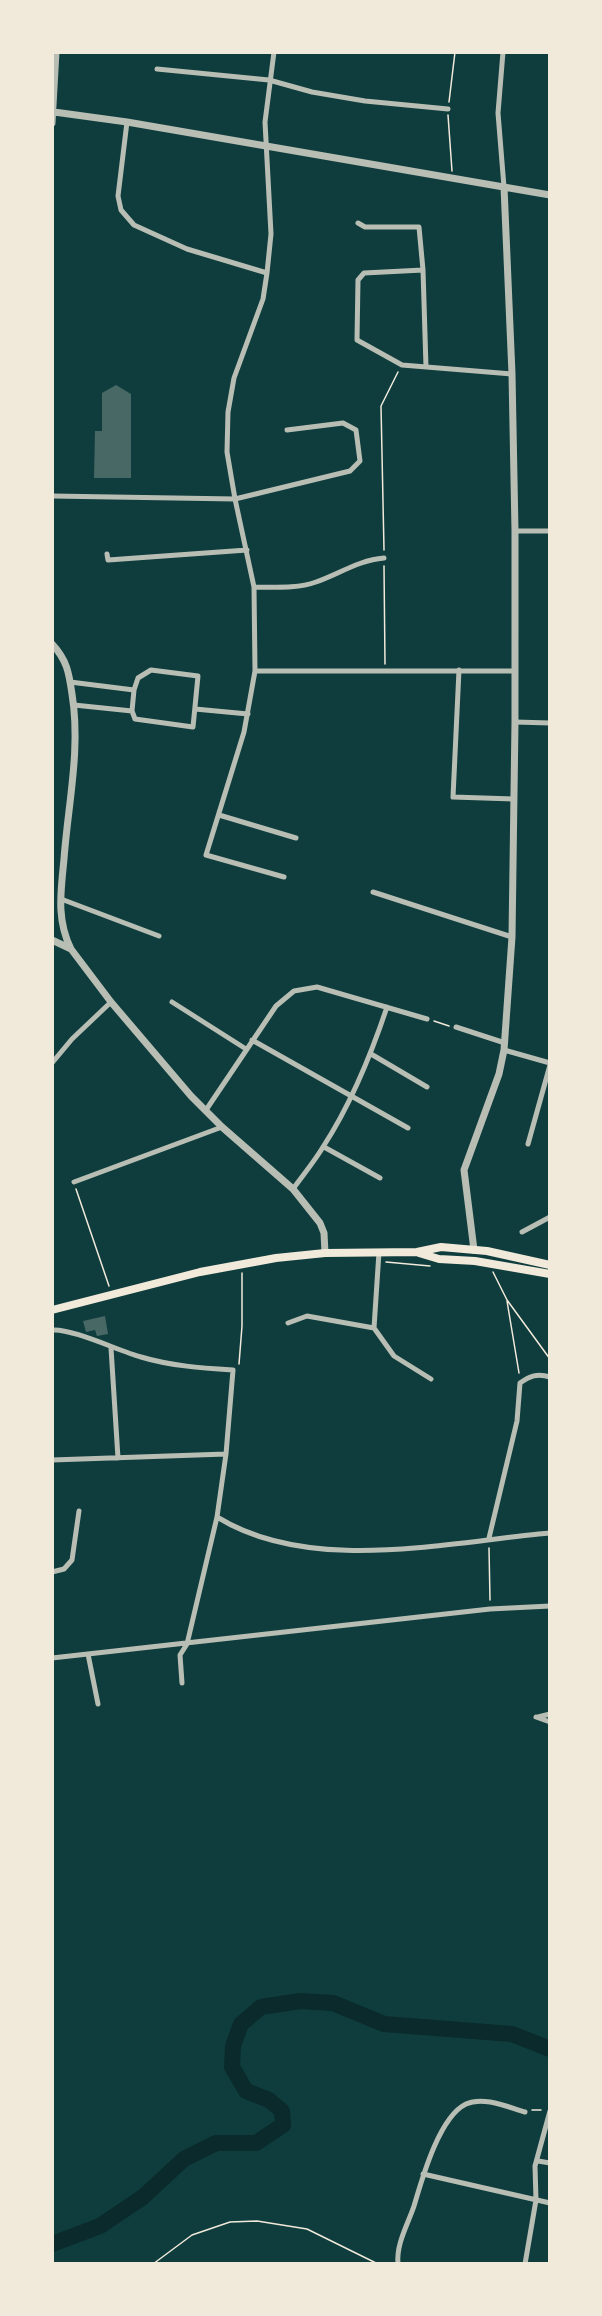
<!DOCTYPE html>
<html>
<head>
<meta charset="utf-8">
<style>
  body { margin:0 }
  #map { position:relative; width:602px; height:2316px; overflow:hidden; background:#0f3d3e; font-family:Inter,sans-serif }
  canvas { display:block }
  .frame { position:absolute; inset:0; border:54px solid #f1e9da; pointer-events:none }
</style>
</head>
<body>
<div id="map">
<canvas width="602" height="2316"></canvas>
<div class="frame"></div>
</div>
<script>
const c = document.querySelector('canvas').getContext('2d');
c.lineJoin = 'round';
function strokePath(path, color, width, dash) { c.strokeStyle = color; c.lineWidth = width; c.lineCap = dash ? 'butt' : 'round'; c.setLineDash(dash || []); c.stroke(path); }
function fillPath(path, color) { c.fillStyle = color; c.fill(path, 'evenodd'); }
strokePath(new Path2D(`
  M 52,2244 L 100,2226 L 143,2197 L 184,2159 L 216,2143 L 256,2143 L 283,2125 L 282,2111 L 269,2100 L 246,2091 L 232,2067 L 233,2046 L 241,2024 L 261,2007 L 300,2001 L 333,2003 L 384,2024 L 512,2034 L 550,2049`), '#0a2a2b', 16);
fillPath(new Path2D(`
  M 116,385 L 131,394 L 131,478 L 94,478 L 95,431 L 102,431 L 102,393 Z
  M 105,1316 L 108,1334 L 97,1336 L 95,1330 L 86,1332 L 83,1321 Z`), '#486865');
strokePath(new Path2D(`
  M 449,102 L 455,52
  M 448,115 L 452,171
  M 384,550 L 381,406 L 398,372
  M 384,566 L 385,664
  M 434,1021 L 449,1026
  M 76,1189 L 109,1286
  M 386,1262 L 430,1266
  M 493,1272 L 507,1300 L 550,1359
  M 507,1301 L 519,1373
  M 239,1364 L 242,1326 L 242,1273
  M 489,1548 L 490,1600
  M 532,2110 L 541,2110
  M 153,2264 L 192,2235 L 230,2222 L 257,2221 L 307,2229 L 378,2264`), '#f1e9da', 1.5);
strokePath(new Path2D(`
  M 274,52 L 265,122 L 271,234 L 267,273 L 263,299 L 234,378 L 228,412 L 227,452 L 235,499 L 254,587 L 255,671 L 244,732 L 206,855 L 284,877
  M 503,52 L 498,113 L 504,187
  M 157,69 L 269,80 L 312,92 L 365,101 L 448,109
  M 127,122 L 118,196 L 121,210 L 134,225 L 187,249 L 267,273
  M 358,223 L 365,227 L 419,227 L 423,270 L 364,273 L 358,280 L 357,340 L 402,365 L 512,374
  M 423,270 L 426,367
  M 52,496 L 235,499 L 350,471 L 360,461 L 356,430 L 343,423 L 287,430
  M 515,531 L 550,531
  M 107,554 L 108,560 L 247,550
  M 254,587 C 275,587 297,589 316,582 C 339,574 359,560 384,558
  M 459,670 L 453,797 L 514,799
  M 255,671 L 515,671
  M 70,682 L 134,690 L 132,711 L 74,705
  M 195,709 L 248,714
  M 132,711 L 135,719 L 193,727 L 198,676 L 151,670 L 138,678 L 134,690
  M 515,722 L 550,723
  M 219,815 L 296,838
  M 373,892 L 512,937
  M 61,899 L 159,936
  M 172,1002 L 246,1049
  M 456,1027 L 505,1043
  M 252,1040 L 408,1128
  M 504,1050 L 550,1063
  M 371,1054 L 427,1087
  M 52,1063 L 72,1039 L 111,1002
  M 206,1110 L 276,1006 L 294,991 L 317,987 L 427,1019
  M 528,1144 L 550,1065
  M 324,1147 L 380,1178
  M 74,1182 L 222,1127
  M 293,1189 C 303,1175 314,1162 323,1147 C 351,1104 371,1055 387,1007
  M 522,1232 L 550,1217
  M 379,1252 L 374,1328 L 394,1356 L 431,1379
  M 288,1323 L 307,1316 L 374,1328
  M 52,1330 C 71,1328 119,1351 141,1357 C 171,1366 202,1368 233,1370 L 226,1454 L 217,1517 L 187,1644 L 180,1655 L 182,1683
  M 111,1348 L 118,1458
  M 52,1460 L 226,1454
  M 217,1517 C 311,1575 446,1542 550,1533
  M 489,1538 L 517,1421 L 520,1383 C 530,1376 537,1373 550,1377
  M 52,1572 L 64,1569 L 72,1560 L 79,1511
  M 88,1654 L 98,1704
  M 52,1658 L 490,1609 L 550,1606
  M 536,1717 L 550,1722
  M 538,1717 L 550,1714
  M 538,2161 L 550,2163
  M 423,2174 L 550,2203
  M 398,2264 C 396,2244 408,2224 414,2206 C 422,2179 439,2117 466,2104 C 483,2096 508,2107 525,2112
  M 525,2264 L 536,2200 L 535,2166 L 550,2111`), '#b8beb3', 5);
strokePath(new Path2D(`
  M 54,112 L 127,122 L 550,195
  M 52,123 L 56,52
  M 52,644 C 67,660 69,673 72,694 C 81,749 68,804 64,859 C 61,891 56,919 71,949
  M 52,940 L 71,949 L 111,1002 L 191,1096 L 222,1127 L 293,1189 L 320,1223 L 324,1233 L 325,1253
  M 474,1250 L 464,1170 L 499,1074 L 504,1050 L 512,937 L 515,722 L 515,531 L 512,374 L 504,187`), '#b8beb3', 7);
strokePath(new Path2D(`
  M 419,1253 L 439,1259 L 475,1261 L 550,1274
  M 52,1310 L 200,1272 L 276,1258 L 325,1253 L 417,1252 L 441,1247 L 487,1251 L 550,1265`), '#f1e9da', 8);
</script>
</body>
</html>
